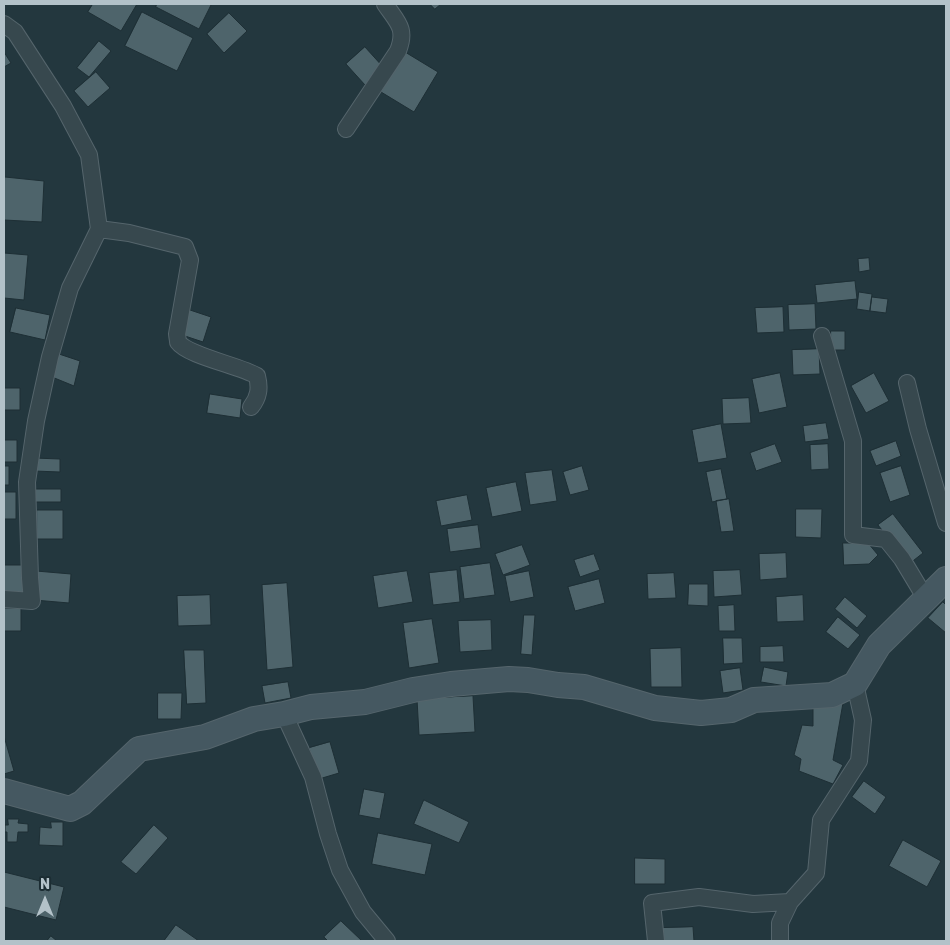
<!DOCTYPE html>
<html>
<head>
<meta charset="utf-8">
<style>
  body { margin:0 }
  #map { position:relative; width:950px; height:945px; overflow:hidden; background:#23373e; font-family:Rubik,sans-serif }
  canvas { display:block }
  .frame { position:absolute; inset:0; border:5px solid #b3c2c9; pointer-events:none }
  .north { position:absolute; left:20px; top:875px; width:50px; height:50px; -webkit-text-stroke:4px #1c2d33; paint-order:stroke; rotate:0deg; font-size:14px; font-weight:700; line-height:20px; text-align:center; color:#b3c2c9 }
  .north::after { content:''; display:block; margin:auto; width:18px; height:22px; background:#b3c2c9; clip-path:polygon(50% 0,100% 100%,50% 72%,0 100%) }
</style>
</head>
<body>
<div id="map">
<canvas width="950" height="945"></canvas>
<div class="frame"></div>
<div class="north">N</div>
</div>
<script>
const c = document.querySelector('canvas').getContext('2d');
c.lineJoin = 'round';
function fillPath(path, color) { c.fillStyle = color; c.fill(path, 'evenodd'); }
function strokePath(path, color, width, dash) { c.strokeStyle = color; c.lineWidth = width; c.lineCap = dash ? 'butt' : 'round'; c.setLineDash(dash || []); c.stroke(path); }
const building = new Path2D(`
  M 93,4 L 137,4 L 121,31 L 88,12 Z
  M 157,4 L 209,4 L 211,5 L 199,29 L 156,7 Z
  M 430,4 L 441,4 L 435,9 Z
  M 142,12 L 193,38 L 177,71 L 125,46 Z
  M 229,13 L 247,31 L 224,53 L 207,34 Z
  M 99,41 L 111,51 L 89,77 L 77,68 Z
  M 365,47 L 384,68 L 365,85 L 346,64 Z
  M 4,52 L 11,63 L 4,67 Z
  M 405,52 L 438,72 L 414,112 L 381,92 Z
  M 96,72 L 110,88 L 88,107 L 74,91 Z
  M 5,177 L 44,181 L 42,222 L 4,220 Z
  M 4,253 L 28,255 L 24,300 L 4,298 Z
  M 869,258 L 870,270 L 859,272 L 858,259 Z
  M 855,281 L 857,299 L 817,303 L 815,285 Z
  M 859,292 L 872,294 L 870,311 L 857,309 Z
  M 872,297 L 888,299 L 886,313 L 870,311 Z
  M 815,304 L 816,329 L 789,330 L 788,305 Z
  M 783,307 L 784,332 L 757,333 L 755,308 Z
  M 16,308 L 50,315 L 45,340 L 10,332 Z
  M 187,309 L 211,317 L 203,342 L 179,334 Z
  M 831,331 L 845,331 L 845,350 L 831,350 Z
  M 819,349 L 820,374 L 793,375 L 792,350 Z
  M 59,354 L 80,361 L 74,386 L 52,377 Z
  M 780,373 L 787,407 L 759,413 L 752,379 Z
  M 874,373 L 889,401 L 866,413 L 851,386 Z
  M 4,388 L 20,388 L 20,410 L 4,410 Z
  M 210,394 L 242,399 L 240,418 L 207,413 Z
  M 749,398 L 751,423 L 723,424 L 722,399 Z
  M 826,423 L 829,439 L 805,442 L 803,426 Z
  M 721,424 L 727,458 L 698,463 L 692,430 Z
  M 4,440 L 17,440 L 17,462 L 4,462 Z
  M 896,441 L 901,456 L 876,466 L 870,451 Z
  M 775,444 L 782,462 L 756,471 L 750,453 Z
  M 828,444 L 829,469 L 811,470 L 810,445 Z
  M 34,458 L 60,459 L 60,472 L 34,471 Z
  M 4,466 L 9,466 L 9,485 L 4,485 Z
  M 582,466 L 589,490 L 570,495 L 563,472 Z
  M 901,466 L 910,495 L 890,502 L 880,473 Z
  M 721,469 L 727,499 L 712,502 L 706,472 Z
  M 552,470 L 557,501 L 530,505 L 525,473 Z
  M 516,482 L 522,511 L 492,517 L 486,488 Z
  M 32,489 L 61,489 L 61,502 L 32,502 Z
  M 4,492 L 16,492 L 16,519 L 4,519 Z
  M 467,495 L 472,520 L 441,526 L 436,501 Z
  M 729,499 L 734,531 L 721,532 L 716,501 Z
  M 796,509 L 822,509 L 821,538 L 796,537 Z
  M 37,510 L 63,510 L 63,539 L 37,539 Z
  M 893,514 L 923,553 L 909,564 L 878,525 Z
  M 478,525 L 481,548 L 450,552 L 447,529 Z
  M 843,543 L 868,543 L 878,555 L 869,564 L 844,565 Z
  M 522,545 L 530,565 L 503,575 L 495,554 Z
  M 786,553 L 787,578 L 760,580 L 759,554 Z
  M 594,554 L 600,570 L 580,577 L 574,560 Z
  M 490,563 L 495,595 L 464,599 L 460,567 Z
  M 4,565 L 24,565 L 23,593 L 4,592 Z
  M 457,570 L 460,602 L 433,605 L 429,573 Z
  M 740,570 L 742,595 L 714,597 L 713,571 Z
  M 36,571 L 71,574 L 69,603 L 34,600 Z
  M 407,571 L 413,602 L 378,608 L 373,576 Z
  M 529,571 L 534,597 L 510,602 L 505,576 Z
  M 674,573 L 676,598 L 648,599 L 647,574 Z
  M 599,579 L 605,603 L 575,611 L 568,587 Z
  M 287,583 L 293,667 L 267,670 L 262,585 Z
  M 689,584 L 708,584 L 708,606 L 688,605 Z
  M 210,595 L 211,625 L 178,626 L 177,596 Z
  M 803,595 L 804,621 L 777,622 L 776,597 Z
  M 845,597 L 867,616 L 857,628 L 835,609 Z
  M 943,602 L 946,605 L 946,633 L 928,618 Z
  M 734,605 L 735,631 L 719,631 L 718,606 Z
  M 4,608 L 21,608 L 21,631 L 4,631 Z
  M 524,615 L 535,615 L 532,655 L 521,654 Z
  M 838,617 L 860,635 L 848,649 L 826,632 Z
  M 432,619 L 439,663 L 409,668 L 403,623 Z
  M 491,620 L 492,650 L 460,652 L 458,621 Z
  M 723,638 L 742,638 L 743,663 L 724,664 Z
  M 783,646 L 784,662 L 760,662 L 760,647 Z
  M 681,648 L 682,687 L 651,687 L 650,649 Z
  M 184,650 L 204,650 L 206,703 L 187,704 Z
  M 764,667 L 788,672 L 786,686 L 761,682 Z
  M 740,668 L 743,690 L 723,693 L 720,671 Z
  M 288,682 L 291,698 L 265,703 L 262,686 Z
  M 158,693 L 182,693 L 181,719 L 158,719 Z
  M 473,696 L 475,732 L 419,735 L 417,699 Z
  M 843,703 L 833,760 L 843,765 L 833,784 L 799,771 L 801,759 L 794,755 L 802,725 L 813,726 L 813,705 Z
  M 4,736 L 14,771 L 4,774 Z
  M 330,742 L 339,773 L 319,779 L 309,748 Z
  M 864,781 L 886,797 L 875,814 L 852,797 Z
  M 364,789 L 385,793 L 380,819 L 359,815 Z
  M 424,800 L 469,822 L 459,843 L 414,824 Z
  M 8,819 L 19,819 L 18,823 L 28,824 L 28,832 L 18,832 L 17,842 L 7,842 L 7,832 L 5,832 L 5,825 L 8,825 Z
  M 51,822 L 63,822 L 63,846 L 39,845 L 40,827 L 51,828 Z
  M 154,825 L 168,838 L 136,874 L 121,862 Z
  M 378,833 L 432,844 L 425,875 L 372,864 Z
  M 903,840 L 941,861 L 927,887 L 889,866 Z
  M 635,858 L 665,859 L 665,884 L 635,884 Z
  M 4,872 L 64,887 L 56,920 L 4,907 Z
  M 341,921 L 362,941 L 328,941 L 324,937 Z
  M 176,925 L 199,941 L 164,941 Z
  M 693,927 L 694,941 L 662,941 L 661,928 Z
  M 51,936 L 57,941 L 47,941 Z`);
fillPath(building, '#4e646b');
strokePath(building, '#1e2f35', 1);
const street = new Path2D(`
  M 4,24 L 15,32 L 63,106 L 89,155 L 99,229 L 70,288 L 50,357 L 36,421 L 27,482 L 30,578 L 32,601 L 4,599
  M 346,129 L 398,51 C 407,28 397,22 385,4
  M 99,229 L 129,233 L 185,247 L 190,260 L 177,334 C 177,335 178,340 178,342 C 188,356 241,366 257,376 C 260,388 259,397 251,407
  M 822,336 L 853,441 L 853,535 L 886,539 L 902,559 L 926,599
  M 907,383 L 918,429 L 946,523
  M 284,714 L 313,777 L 328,834 L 340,870 L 363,912 L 387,941
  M 656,941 L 652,903 L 699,897 L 753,904 L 790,902
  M 780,941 L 780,923 L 790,902 L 816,873 L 821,820 L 859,761 L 863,720 L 855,684`);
const secondary = new Path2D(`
  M 4,791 L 70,809 L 82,803 L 139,749 L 205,737 L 254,719 L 284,714 L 311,707 L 365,702 L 413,690 L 451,684 L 509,679 L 528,680 L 558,685 L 584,687 L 655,708 L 701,713 L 731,710 L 754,700 L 832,695 L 855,684 L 879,645 L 946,579`);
strokePath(street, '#55656c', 18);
strokePath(secondary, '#55656c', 26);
strokePath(street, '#37484e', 16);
strokePath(secondary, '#455861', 24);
</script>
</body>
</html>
